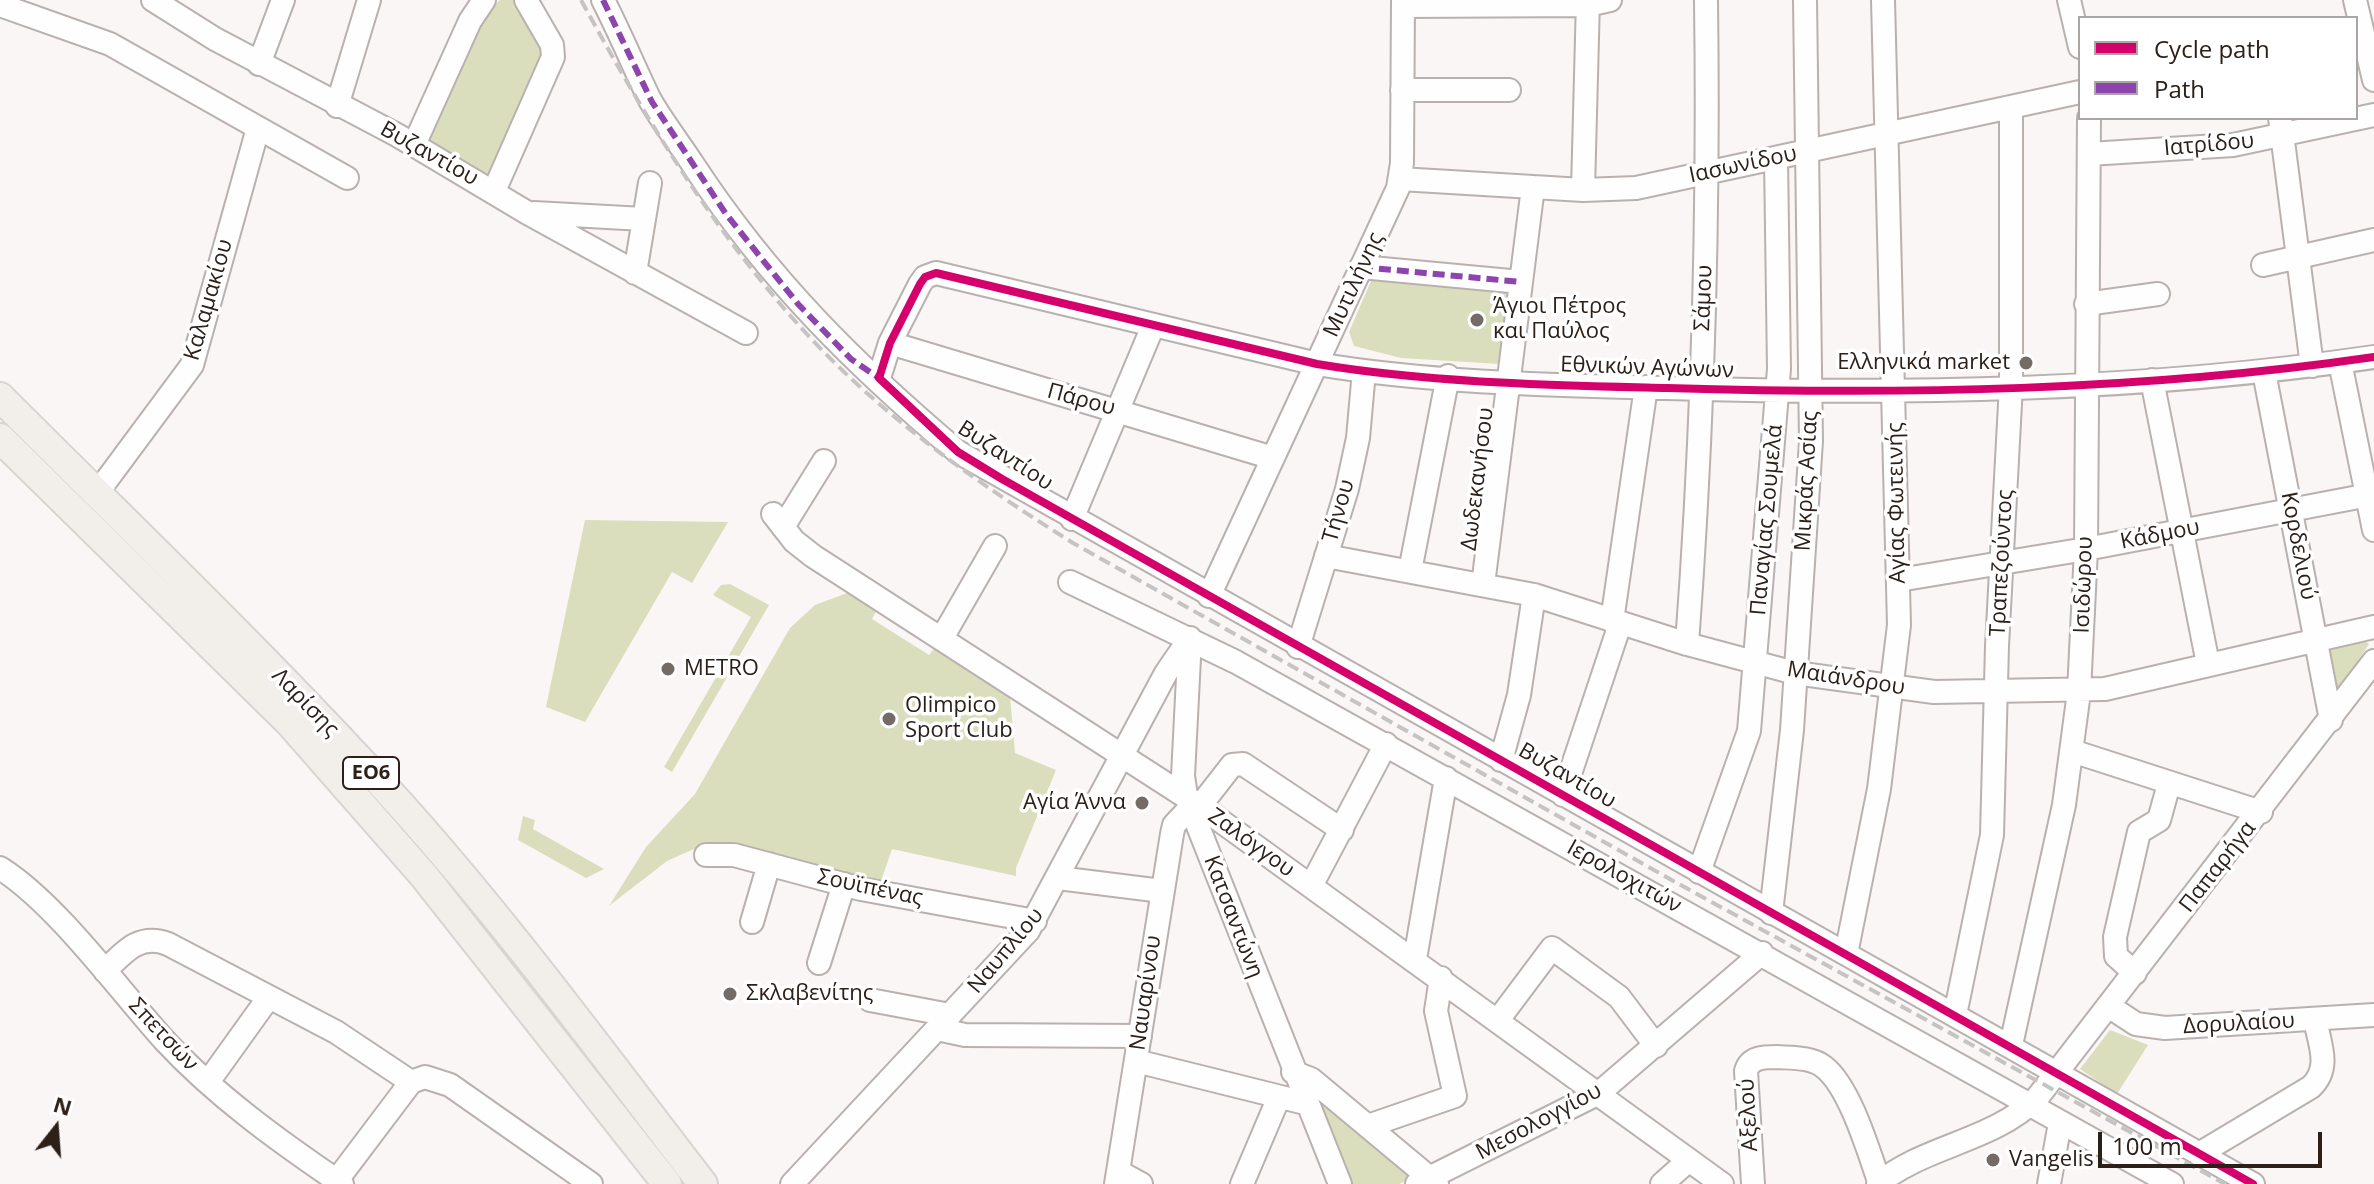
<!DOCTYPE html>
<html>
<head>
<meta charset="utf-8">
<style>
  body { margin:0 }
  #map { position:relative; width:2374px; height:1184px; overflow:hidden; background:#faf6f5; font-family:"Open Sans",sans-serif }
  canvas { display:block }
  .legend { position:absolute; left:2078px; top:16px; width:280px; height:104px; box-sizing:border-box; background:#fff; border:2px solid #aba6a3; margin:0; padding:10px 14px; list-style:none; font-size:24px; color:#2c2019 }
  .legend li { display:flex; align-items:center; gap:16px; height:40px }
  .legend b { width:40px; border:2px solid #aba6a3 }
  .north { position:absolute; left:16px; top:1088px; width:80px; height:80px; -webkit-text-stroke:6px #fff; paint-order:stroke; rotate:17deg; font-size:22px; font-weight:700; line-height:32px; text-align:center; color:#2c2019 }
  .north::after { content:''; display:block; margin:auto; width:28px; height:36px; background:#2c2019; clip-path:polygon(50% 0,100% 100%,50% 72%,0 100%) }
  .scale { position:absolute; left:2098px; top:1132px; width:224px; height:36px; box-sizing:border-box; border:4px solid #2c2019; border-top:0; padding-left:10px; font-size:24px; line-height:28px; white-space:nowrap; color:#2c2019; -webkit-text-stroke:6px #fff; paint-order:stroke }
</style>
</head>
<body>
<div id="map">
<canvas width="2374" height="1184"></canvas>
<ul class="legend">
<li><b style="height:10px;background:#d6006c"></b>Cycle path</li>
<li><b style="height:10px;background:#8e44ad"></b>Path</li>
</ul>
<div class="north">N</div>
<div class="scale">100 m</div>
</div>
<script>
const c = document.querySelector('canvas').getContext('2d');
c.lineJoin = 'round';
function fillPath(path, color) { c.fillStyle = color; c.fill(path, 'evenodd'); }
function strokePath(path, color, width, dash) { c.strokeStyle = color; c.lineWidth = width; c.lineCap = dash ? 'butt' : 'round'; c.setLineDash(dash || []); c.stroke(path); }
function write(font, color, halo, rows, align = 'center') {
  c.font = font + ' "Open Sans",sans-serif'; c.lineWidth = 7; c.setLineDash([]); c.textBaseline = 'middle'; c.strokeStyle = halo; c.fillStyle = color; for (const [text, x, y, turn = 0] of rows) {
    c.save(); c.translate(x, y); c.rotate((+turn || 0) * Math.PI / 180); c.textAlign = isNaN(turn) ? turn : align; if (halo) c.strokeText(text, 0, 0); c.fillText(text, 0, 0); c.restore();
  }
}
fillPath(new Path2D(`
  M 500,0 L 521,0 L 550,52 L 489,179 L 427,146 L 427,135 L 483,16 Z
  M 1374,274 L 1510,286 L 1500,364 L 1401,358 L 1354,346 L 1349,332 Z
  M 585,520 L 728,522 L 692,583 L 672,572 L 585,722 L 546,707 Z
  M 730,584 L 769,605 L 672,772 L 664,767 L 751,617 L 713,595 L 721,585 Z
  M 850,592 L 877,610 L 872,619 L 929,655 L 935,647 L 1010,696 L 1015,753 L 1056,770 L 1016,868 L 1016,876 L 892,849 L 881,881 L 865,877 L 864,882 L 703,845 L 667,861 L 609,906 L 646,847 L 695,794 L 790,628 L 815,605 Z
  M 2365,641 L 2369,644 L 2340,688 L 2334,688 L 2327,650 Z
  M 523,816 L 535,820 L 533,829 L 604,869 L 586,878 L 518,840 Z
  M 2110,1030 L 2148,1045 L 2117,1094 L 2080,1069 Z
  M 1322,1098 L 1415,1177 L 1399,1184 L 1350,1184 L 1314,1101 Z`), '#dbdebd');
const minor = new Path2D(`
  M 153,0 L 215,39 L 397,135 L 526,212 L 746,333
  M 603,0 C 620,33 634,67 650,100 C 663,123 680,144 694,166 C 769,280 855,365 958,452 L 2253,1184
  M 2069,0 L 2080,47
  M 2355,0 L 2374,80
  M 0,5 L 110,44 L 347,178
  M 1403,6 L 1588,5 L 1610,0
  M 259,64 L 283,0
  M 1402,90 L 1509,90
  M 337,106 L 369,0
  M 2280,118 L 2312,366
  M 414,145 L 470,21 L 484,0
  M 2089,154 L 2233,145 L 2374,115
  M 1400,179 L 1583,190 L 1636,188 L 2080,92
  M 1583,190 L 1588,0
  M 494,191 L 553,57 L 552,45 L 526,0
  M 534,213 L 644,219
  M 2263,265 L 2374,240
  M 1361,267 L 1521,282
  M 635,273 L 650,183
  M 2086,304 L 2158,294
  M 890,343 L 1273,458
  M 2340,362 L 2374,530
  M 2264,372 L 2331,720
  M 879,378 L 890,343 L 920,284 L 925,277 L 936,273 L 1317,364 C 1431,383 1551,385 1667,388 C 1902,395 2141,391 2374,357
  M 2152,380 L 2208,664
  M 97,493 L 192,365 L 258,128
  M 773,514 L 794,541 L 813,556 L 1200,806 L 1722,1184
  M 1072,519 L 1153,326
  M 783,527 L 824,461
  M 1326,556 L 1534,595 L 1687,644 L 1795,673 L 1934,692 L 2105,689 L 2374,627
  M 1410,571 L 1448,376
  M 1899,580 L 2086,549 L 2374,494
  M 1070,582 L 1236,662 L 2172,1184
  M 1483,585 L 1533,187
  M 1209,596 L 1398,188 L 1402,163 L 1403,0
  M 1612,621 L 1646,387
  M 942,638 L 995,546
  M 1190,638 L 1183,776 L 1186,796 L 1340,1184
  M 1687,644 C 1703,429 1709,215 1706,0
  M 1298,647 L 1347,489 L 1358,438 L 1364,371
  M 2072,751 L 2261,812
  M 1501,760 L 1519,695 L 1534,595
  M 1563,795 L 1620,624
  M 1200,806 L 1232,765 L 1243,764 L 1342,830
  M 706,855 L 734,855 L 861,889 L 1035,921
  M 0,868 C 56,903 119,990 165,1041 C 216,1096 280,1142 342,1184
  M 1699,872 L 1749,731 L 1779,369 L 1776,158
  M 1058,878 L 1162,891
  M 1311,886 L 1386,744
  M 1771,913 L 1792,730 L 1811,441 L 1805,0
  M 752,922 L 769,864
  M 1846,954 L 1879,789 L 1899,625 L 1883,0
  M 1415,959 L 1446,778
  M 819,963 L 844,884
  M 105,971 C 124,952 139,933 168,944 L 336,1032 L 411,1082
  M 2135,973 L 2116,956 L 2115,937 L 2139,832 L 2159,820 L 2169,784
  M 870,1000 L 950,1015
  M 2110,1007 L 2136,1024 L 2165,1028 L 2374,1015
  M 1955,1015 L 1992,835 L 1997,646 L 2011,385 L 2011,107
  M 1498,1020 L 1552,948 L 1619,997 L 1656,1046
  M 937,1029 L 965,1035 L 1140,1036
  M 2011,1045 L 2064,805 L 2079,692 L 2086,549 L 2089,118
  M 1136,1061 L 1305,1103
  M 1293,1072 L 1311,1079 L 1437,1184
  M 208,1082 L 269,997
  M 1368,1126 L 1455,1096 L 1436,1011 L 1441,978
  M 2199,1154 L 2311,1087 C 2331,1068 2320,1045 2315,1020
  M 1119,1172 L 1141,1184
  M 337,1180 L 411,1082 L 425,1077 L 450,1085 L 591,1184
  M 792,1184 L 1028,931 L 1166,673 L 1190,638
  M 1116,1184 L 1172,834 L 1174,825 L 1190,808
  M 1242,1184 L 1279,1097
  M 1417,1184 L 1599,1093 L 1762,953
  M 1662,1184 L 1689,1160
  M 1753,1184 L 1746,1071 C 1750,1057 1764,1057 1777,1057 C 1792,1058 1812,1057 1824,1067 C 1850,1087 1869,1153 1880,1184
  M 1878,1184 C 1925,1145 1992,1142 2037,1098 L 2374,661
  M 2049,1184 L 2060,1123`);
const major = new Path2D(`
  M 0,397 C 131,528 265,656 390,793 C 502,916 601,1052 703,1184
  M 0,438 L 289,722 L 424,876 L 667,1184`);
strokePath(minor, '#b9b1ae', 26);
strokePath(major, '#d7d4d2', 32);
strokePath(minor, '#fefefe', 22);
strokePath(major, '#f2efea', 28);
strokePath(new Path2D(`
  M 581,0 C 648,123 721,244 818,346 C 893,424 982,486 1073,543 L 1677,883 L 2225,1184`), '#c6c4c3', 4, [12, 6]);
strokePath(new Path2D(`
  M 603,0 L 652,102 L 726,214 L 798,304 L 851,359 L 879,378
  M 1361,267 L 1521,282`), '#8e44ad', 6, [12, 6]);
strokePath(new Path2D(`
  M 2253,1184 L 1002,479 L 958,452 L 879,378 L 890,343 L 920,284 L 925,277 L 936,273 L 1317,364 C 1431,383 1551,385 1667,388 C 1902,395 2141,391 2374,357`), '#d6006c', 8);
for (const [x, y, r, color] of [
  [1477,320,8,"#746b66"],
  [2026,363,8,"#746b66"],
  [668,669,8,"#746b66"],
  [889,719,8,"#746b66"],
  [1142,803,8,"#746b66"],
  [730,994,8,"#746b66"],
  [1993,1160,8,"#746b66"]
]) { const dot = new Path2D(); dot.arc(x, y, r, 0, 2 * Math.PI); c.fillStyle = color; c.fill(dot); strokePath(dot, '#fff', 3); }
for (const [x, y, w] of [
  [371,773,56]
]) { const box = new Path2D(); box.roundRect(x - w / 2, y - 16, w, 32, 6); c.fillStyle = '#fff'; c.fill(box); strokePath(box, '#2c2019', 2); }
write('bold 20px', '#2c2019', null, [
  ["ΕΟ6",371,773]
]);
write('22px', '#2c2019', '#fff', [
  ["Ιατρίδου",2209,145,-5],
  ["Βυζαντίου",429,154,29],
  ["Ιασωνίδου",1743,165,-12],
  ["Μυτιλήνης",1354,285,-65],
  ["Σάμου",1704,298,-88],
  ["Καλαμακίου",209,300,-74],
  ["Εθνικών Αγώνων",1647,368,2],
  ["Πάρου",1081,400,15],
  ["Βυζαντίου",1005,456,33],
  ["Δωδεκανήσου",1478,479,-83],
  ["Μικράς Ασίας",1807,481,-87],
  ["Αγίας Φωτεινής",1897,503,-91],
  ["Τήνου",1339,511,-74],
  ["Παναγίας Σουμελά",1767,520,-85],
  ["Κάδμου",2160,535,-11],
  ["Κορδελιού",2298,546,79],
  ["Τραπεζούντος",2002,563,-87],
  ["Ισιδώρου",2084,585,-88],
  ["Μαιάνδρου",1846,679,9],
  ["Λαρίσης",305,703,46],
  ["Βυζαντίου",1567,776,30],
  ["Ζαλόγγου",1251,843,36],
  ["Παπαρήγα",2218,867,-52],
  ["Ιερολοχιτών",1624,877,29],
  ["Σουϊπένας",870,888,12],
  ["Κατσαντώνη",1233,917,69],
  ["Ναυπλίου",1006,951,-50],
  ["Ναυαρίνου",1146,993,-82],
  ["Δορυλαίου",2239,1024,-3],
  ["Σπετσών",163,1035,47],
  ["Αξελού",1749,1115,-93],
  ["Μεσολογγίου",1539,1122,-28]
]);
write('22px', '#2c2019', '#fff', [
  ["Άγιοι Πέτρος",1493,307],
  ["και Παύλος",1493,332],
  ["Ελληνικά market",2010,363,"right"],
  ["METRO",684,669],
  ["Olimpico",905,706],
  ["Sport Club",905,731],
  ["Αγία Άννα",1126,803,"right"],
  ["Σκλαβενίτης",746,994],
  ["Vangelis",2009,1160]
], 'left');
</script>
</body>
</html>
